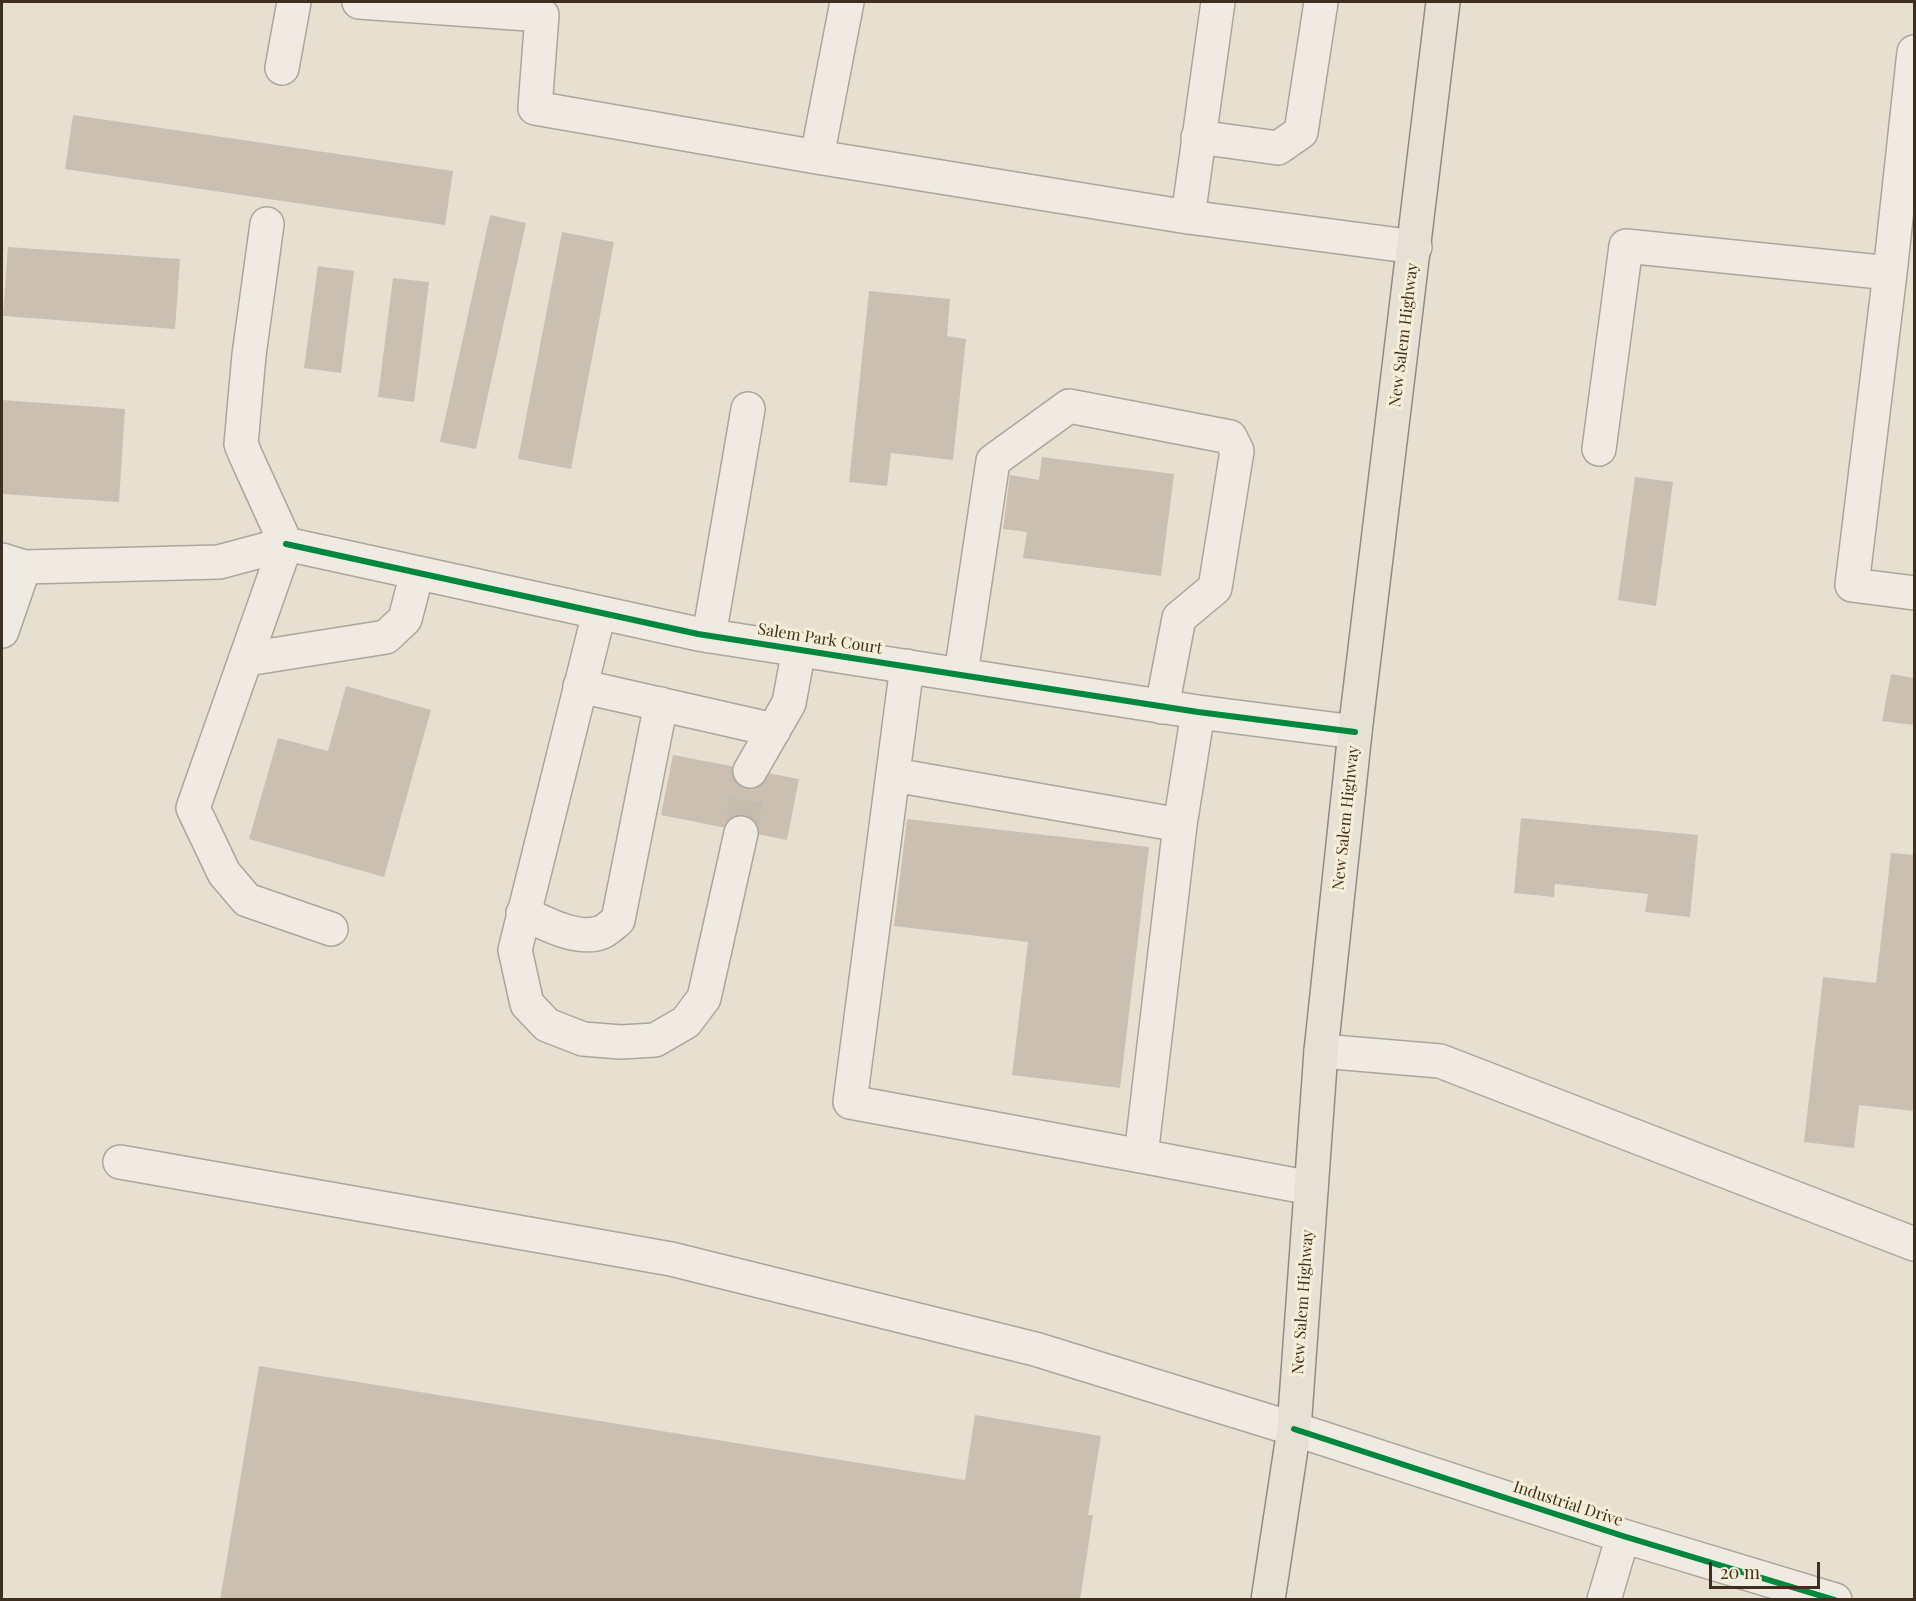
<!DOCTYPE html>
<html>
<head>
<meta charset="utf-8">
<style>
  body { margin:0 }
  #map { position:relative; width:1916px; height:1601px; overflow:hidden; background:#e7e0d1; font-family:"Playfair Display",serif }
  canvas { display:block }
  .frame { position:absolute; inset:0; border:3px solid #3d2e20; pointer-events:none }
  .scale { position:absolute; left:1709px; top:1562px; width:111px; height:27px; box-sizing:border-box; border:3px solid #3d2e20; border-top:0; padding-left:8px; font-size:18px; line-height:21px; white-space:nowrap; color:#3d2e20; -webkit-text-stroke:4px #f7eed8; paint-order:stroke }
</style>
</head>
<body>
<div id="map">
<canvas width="1916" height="1601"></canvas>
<div class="frame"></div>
<div class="scale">20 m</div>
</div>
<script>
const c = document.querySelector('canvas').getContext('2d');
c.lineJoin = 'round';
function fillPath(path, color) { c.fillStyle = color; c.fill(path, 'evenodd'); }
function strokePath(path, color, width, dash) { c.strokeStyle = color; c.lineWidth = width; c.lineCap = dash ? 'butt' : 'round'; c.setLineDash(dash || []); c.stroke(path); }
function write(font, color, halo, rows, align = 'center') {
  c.font = font + ' "Playfair Display",serif'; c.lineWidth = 6; c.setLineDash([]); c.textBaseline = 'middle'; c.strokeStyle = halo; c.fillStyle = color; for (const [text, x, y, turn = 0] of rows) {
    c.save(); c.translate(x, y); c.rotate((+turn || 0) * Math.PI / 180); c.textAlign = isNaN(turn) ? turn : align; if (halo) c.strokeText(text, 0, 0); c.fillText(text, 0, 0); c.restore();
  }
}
fillPath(new Path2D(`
  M 73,115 L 453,171 L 445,225 L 65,169 Z
  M 490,215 L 526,223 L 476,449 L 440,442 Z
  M 562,232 L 614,242 L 571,469 L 518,459 Z
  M 8,247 L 180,259 L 175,329 L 3,316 Z
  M 318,266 L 354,271 L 341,373 L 304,368 Z
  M 393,278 L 429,282 L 414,402 L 378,397 Z
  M 869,291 L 950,299 L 947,336 L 966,339 L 953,460 L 891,453 L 887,486 L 849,482 Z
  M 2,400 L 125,409 L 119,502 L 2,494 Z
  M 1042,457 L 1174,474 L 1161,576 L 1023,558 L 1027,532 L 1003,529 L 1010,475 L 1039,480 Z
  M 1635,477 L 1673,482 L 1656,606 L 1618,600 Z
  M 1891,674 L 1914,678 L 1914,725 L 1882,721 Z
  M 346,686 L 431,710 L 384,877 L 249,839 L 278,738 L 328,751 Z
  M 673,755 L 799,779 L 787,840 L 661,815 Z
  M 1521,818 L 1698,835 L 1690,917 L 1645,912 L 1648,894 L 1555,884 L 1554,897 L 1514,893 Z
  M 907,819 L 1149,847 L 1120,1088 L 1012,1075 L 1028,942 L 894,926 Z
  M 1891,853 L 1914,855 L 1914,1111 L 1859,1105 L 1854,1148 L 1804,1142 L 1823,977 L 1876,983 Z
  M 259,1366 L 965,1480 L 975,1415 L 1101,1436 L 1088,1515 L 1093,1515 L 1080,1600 L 220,1600 Z`), '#cbbfb2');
strokePath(new Path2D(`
  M 741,833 L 750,771`), '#c5bcae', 33, [33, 16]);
const minor = new Path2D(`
  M 359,2 L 542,15 L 535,108 L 817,157 L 1188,217
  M 1218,2 L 1188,217 L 1415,247
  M 1914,52 L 1890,273 L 1852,585 L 1914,593
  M 282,68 L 294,2
  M 1198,137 L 1278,148 L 1301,132 L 1321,2
  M 817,157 L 847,2
  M 267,224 L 249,355 L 241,444 L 245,454 L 286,544 L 193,808 L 224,873 L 247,900 L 331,929
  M 1599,449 L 1626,246 L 1890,273
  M 2,560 L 24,567 L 219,562 L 286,544 L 698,634 L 1198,712 L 1355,732
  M 599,613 L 515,950 L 527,1004 L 547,1025 L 583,1039 L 621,1042 L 655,1040 L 686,1022 L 704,998 L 741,833
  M 2,631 L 24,567
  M 709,636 L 748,409
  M 247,659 L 386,637 L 405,619 L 417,573
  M 907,666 L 850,1102 L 1141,1156
  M 961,674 L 993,461 L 1069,406 L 1230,437 L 1237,451 L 1215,588 L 1179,618 L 1162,707
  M 580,686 L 774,730
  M 1198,712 L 1180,825 L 1141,1156 L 1311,1188
  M 750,771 L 789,703 L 799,649
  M 894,775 L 1180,825
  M 523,913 C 544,923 579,942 602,932 C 607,930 613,924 618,920 L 661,704
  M 1321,1051 L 1440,1061 L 1914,1244
  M 120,1162 L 671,1259 L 1035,1349 L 1294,1429 L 1623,1536 L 1835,1600
  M 1604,1600 L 1623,1536`);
const major = new Path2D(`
  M 1268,1600 L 1294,1429 L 1321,1051 L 1355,732 L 1443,2`);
strokePath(minor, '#ada599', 36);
strokePath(major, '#928b80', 36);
strokePath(minor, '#efebe3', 33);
strokePath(major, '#e6e1d4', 33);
strokePath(new Path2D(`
  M 286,544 L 698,634 L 1198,712 L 1355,732
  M 1294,1429 L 1623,1536 L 1835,1600`), '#00873e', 6);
write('16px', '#3d2e20', '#f7eed8', [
  ["New Salem Highway",1404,335,-83],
  ["Salem Park Court",820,639,9],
  ["New Salem Highway",1346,818,-84],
  ["New Salem Highway",1303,1302,-86],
  ["Industrial Drive",1568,1504,18]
]);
</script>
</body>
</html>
